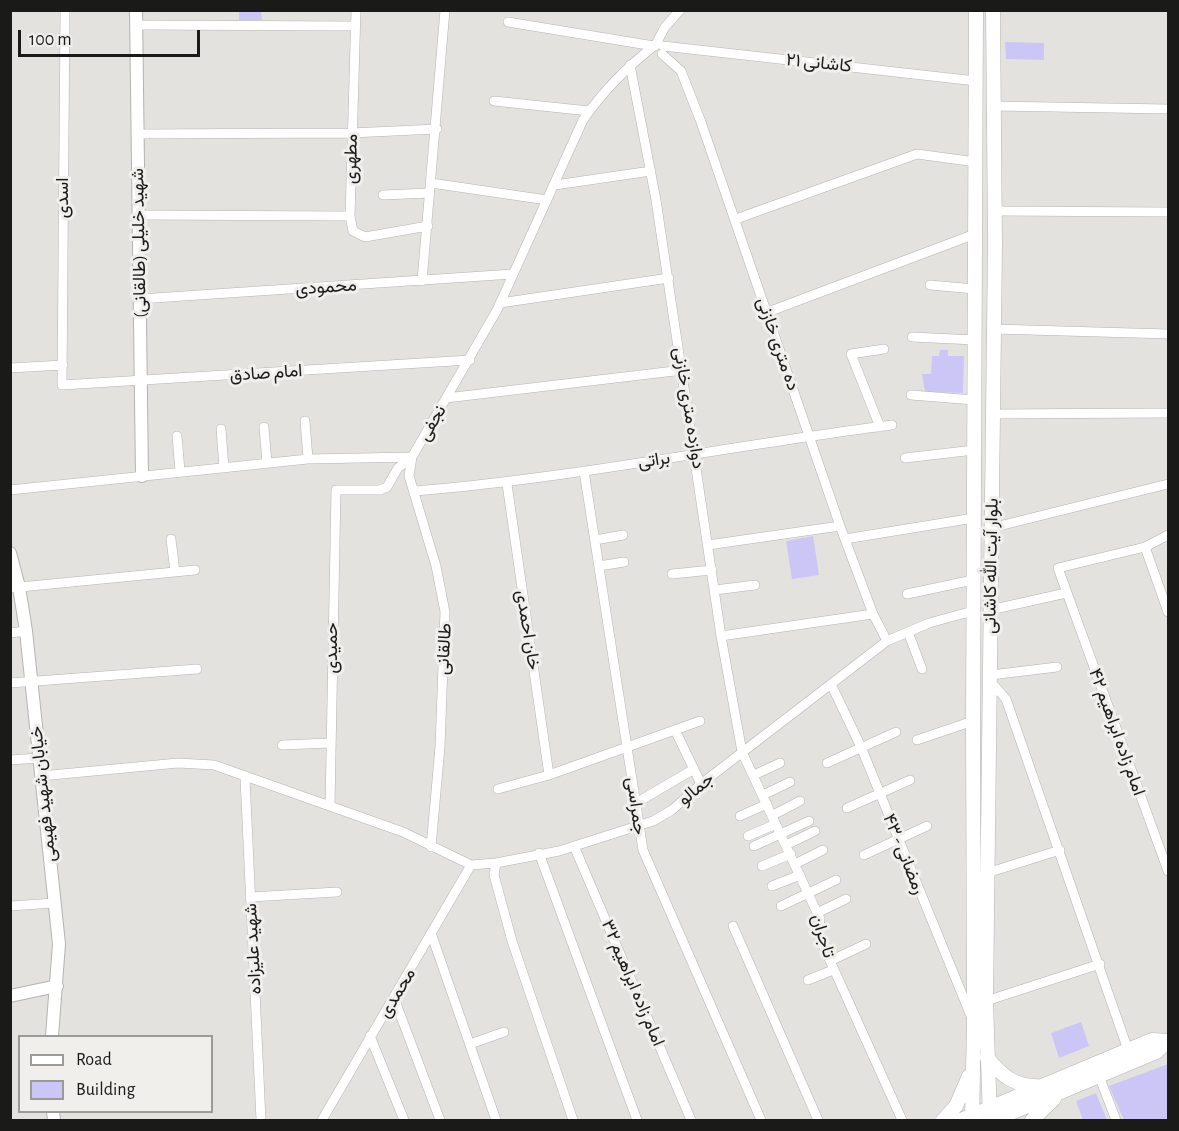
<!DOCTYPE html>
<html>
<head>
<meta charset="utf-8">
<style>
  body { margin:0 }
  #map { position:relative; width:1179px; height:1131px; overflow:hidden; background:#e3e2df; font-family:"Alegreya Sans",sans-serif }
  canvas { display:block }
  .frame { position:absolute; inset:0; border:12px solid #1a1a19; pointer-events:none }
  .legend { position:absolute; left:18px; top:1035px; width:195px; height:78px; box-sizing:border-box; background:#f0efec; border:2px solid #9a9a98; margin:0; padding:8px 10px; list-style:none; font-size:18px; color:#1a1a19 }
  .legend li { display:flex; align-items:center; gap:12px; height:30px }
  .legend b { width:30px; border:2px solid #9a9a98 }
  .scale { position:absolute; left:18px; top:30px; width:182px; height:27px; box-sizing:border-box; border:3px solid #1a1a19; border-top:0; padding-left:8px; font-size:18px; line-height:21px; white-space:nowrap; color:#1a1a19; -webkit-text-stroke:4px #f0efec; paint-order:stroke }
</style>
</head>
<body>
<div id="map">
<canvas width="1179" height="1131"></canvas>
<div class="frame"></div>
<ul class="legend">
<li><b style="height:8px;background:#fff"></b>Road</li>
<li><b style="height:16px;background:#ccc6f6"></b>Building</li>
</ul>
<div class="scale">100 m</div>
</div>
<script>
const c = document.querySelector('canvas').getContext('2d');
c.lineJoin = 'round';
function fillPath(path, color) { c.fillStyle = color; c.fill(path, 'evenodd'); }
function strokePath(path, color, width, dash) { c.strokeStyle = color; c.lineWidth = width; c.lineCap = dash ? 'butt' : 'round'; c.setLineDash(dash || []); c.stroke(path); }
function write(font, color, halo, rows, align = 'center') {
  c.font = font + ' "Alegreya Sans",Vazirmatn,sans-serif'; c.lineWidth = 6; c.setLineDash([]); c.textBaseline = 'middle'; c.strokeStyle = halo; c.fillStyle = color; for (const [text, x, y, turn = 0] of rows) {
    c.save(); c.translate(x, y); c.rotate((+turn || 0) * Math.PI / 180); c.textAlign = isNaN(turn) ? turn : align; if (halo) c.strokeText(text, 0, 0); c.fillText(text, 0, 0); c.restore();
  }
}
fillPath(new Path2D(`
  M 239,10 L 261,10 L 262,20 L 239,20 Z
  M 1005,42 L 1044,43 L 1044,60 L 1006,59 Z
  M 940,350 L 948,350 L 948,356 L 964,356 L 963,393 L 925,392 L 922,374 L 931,374 L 932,356 L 939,356 Z
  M 813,536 L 819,575 L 792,579 L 786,541 Z
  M 1081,1022 L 1089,1046 L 1059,1058 L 1051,1033 Z
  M 1168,1064 L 1168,1120 L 1124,1120 L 1109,1086 Z
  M 1096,1093 L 1107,1120 L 1083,1120 L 1076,1101 Z`), '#ccc6f6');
const minor = new Path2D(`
  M 65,10 L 62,385 L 470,360
  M 356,10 L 350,216 L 353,231 L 365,237 L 428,226
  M 508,22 L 654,46
  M 137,25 L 355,26
  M 655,46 L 665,27 L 680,10
  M 663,46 L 976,81
  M 662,54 L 681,71 L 701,122 L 840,526 L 873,614 L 887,641
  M 630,65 L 656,200 L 721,636 L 742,752 L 820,919 L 818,934 L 902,1120
  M 494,101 L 589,111
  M 993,106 L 1168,109
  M 137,134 L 351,133 L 437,129
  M 431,183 L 547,200
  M 555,185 L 651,171
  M 383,195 L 430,193
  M 994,211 L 1168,212
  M 137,215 L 350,216
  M 736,219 L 917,154 L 976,162
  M 422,281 L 445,10
  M 930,285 L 975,289
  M 139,299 L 513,274
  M 500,303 L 669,278
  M 768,312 L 975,234
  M 994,329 L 1168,334
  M 912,337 L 975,340
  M 10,368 L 63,365
  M 911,395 L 974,400
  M 446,398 L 683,370
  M 993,414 L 1168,413
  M 305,421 L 308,459
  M 264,427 L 267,463
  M 880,427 L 851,354 L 884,349
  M 221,429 L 224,468
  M 177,436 L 180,471
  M 412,457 L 409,476 L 436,566 L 445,612 L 440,747 L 431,847
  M 905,458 L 974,450
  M 584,471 L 643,850 L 761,1120
  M 507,484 L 549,775
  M 10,490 L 308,459 L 412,457 L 497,310 L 583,120 C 603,91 627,67 654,46
  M 415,491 C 575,478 733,445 892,425
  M 991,528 L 1168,484
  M 1168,535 L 1145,547 L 1058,568 L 1168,871
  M 171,539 L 175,572
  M 845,539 L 974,518
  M 595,540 L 623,535
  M 708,545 L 840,526
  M 1145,547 L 1168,612
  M 599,566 L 624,562
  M 672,574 L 712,570
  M 10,588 L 195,570
  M 715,590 L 755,585
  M 907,594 L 973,580
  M 990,610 L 1066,593
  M 908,632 L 922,669
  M 10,633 L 26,631
  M 721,636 L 873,614
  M 991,675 L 1057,667
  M 991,682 L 1006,699 L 1128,1050
  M 10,683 L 197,669
  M 831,684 L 861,747 L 971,1016
  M 675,730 L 701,784
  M 917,740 L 973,721
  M 282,745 L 330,743
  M 10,760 L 39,758
  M 827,763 L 896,732
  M 754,775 L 780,763
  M 41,776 L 178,763 L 214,765 L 403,832 L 471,865 L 496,863 L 559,851 L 653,821 L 672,810 L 701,784 L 887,641 L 929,623 L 973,611
  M 245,778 L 261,1120
  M 498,789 L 549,775 L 700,721
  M 763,795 L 790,782
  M 636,803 L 694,769
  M 330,806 L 336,490 L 380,490 L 387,487 L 398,468 L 412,457
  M 847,808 L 910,780
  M 773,815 L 800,801
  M 740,816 L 767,804
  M 748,836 L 776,824
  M 786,845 L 815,831
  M 574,846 L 691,1120
  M 754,846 L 809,821
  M 539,853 L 637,1120
  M 864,855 L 927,826
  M 496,863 L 494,875 L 512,941 L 573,1120
  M 795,864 L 823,850
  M 762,866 L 791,854
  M 987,873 L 1060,850
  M 772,886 L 800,875
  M 250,897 L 337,892
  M 10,906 L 54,903
  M 781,906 L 836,880
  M 817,913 L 846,899
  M 733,926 L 818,1120
  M 431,933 L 496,1120
  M 830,961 L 866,944
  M 808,980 L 833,970
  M 394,998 L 440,1120
  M 986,1001 L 1100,964
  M 370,1036 L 404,1120
  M 470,1044 L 504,1032
  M 1099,1076 L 1116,1120
  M 322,1120 L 471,865`);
const tertiary = new Path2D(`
  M 136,10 L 142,476
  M 10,553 L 19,587 L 26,631 L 59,944 L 52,1036
  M 10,996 L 57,986
  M 53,1112 L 54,1120`);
const secondary = new Path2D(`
  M 987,1057 C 1001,1076 1017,1088 1042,1086
  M 943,1120 L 956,1106 L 969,1076
  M 961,1120 L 1152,1040 L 1168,1041
  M 972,1120 L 974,1024 L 973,721 L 976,10
  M 990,1120 L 986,1001 L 995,246 L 993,10
  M 994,1120 L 1156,1052 L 1168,1041
  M 1032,1120 L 1054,1099`);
strokePath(minor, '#b5b3b1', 10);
strokePath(tertiary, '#b5b3b1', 14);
strokePath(secondary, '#b5b3b1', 15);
strokePath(minor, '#fff', 9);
strokePath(tertiary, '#fff', 12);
strokePath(secondary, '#fff', 14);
write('18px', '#1a1a19', '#f0efec', [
  ["کاشانی ۲۱",819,63,6],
  ["مطهری",351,159,-89],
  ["اسدی",63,198,-90],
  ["شهید خلیلی (طالقانی)",139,243,-91],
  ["محمودی",326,287,-4],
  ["ده متری خازنی",778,344,71],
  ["امام صادق",266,373,-4],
  ["دوازده متری خازنی",689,408,81],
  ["نجفی",432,423,-60],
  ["براتی",654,460,-9],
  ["بلوار آیت الله کاشانی",991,566,-89],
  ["خان احمدی",528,630,81],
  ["حمیدی",332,648,-90],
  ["طالقانی",444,649,-87],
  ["امام زاده ابراهیم ۴۲",1117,732,70],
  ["جمالو",696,789,-40],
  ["خیابان شهید فهیمی",43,794,-96],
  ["جمراسی",636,806,82],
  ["رمضانی - ۴۳",904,854,68],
  ["تاجران",823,936,73],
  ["شهید علیزاده",253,949,-93],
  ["امام زاده ابراهیم ۳۲",633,983,67],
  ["محمدی",397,993,-59]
]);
</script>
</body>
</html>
